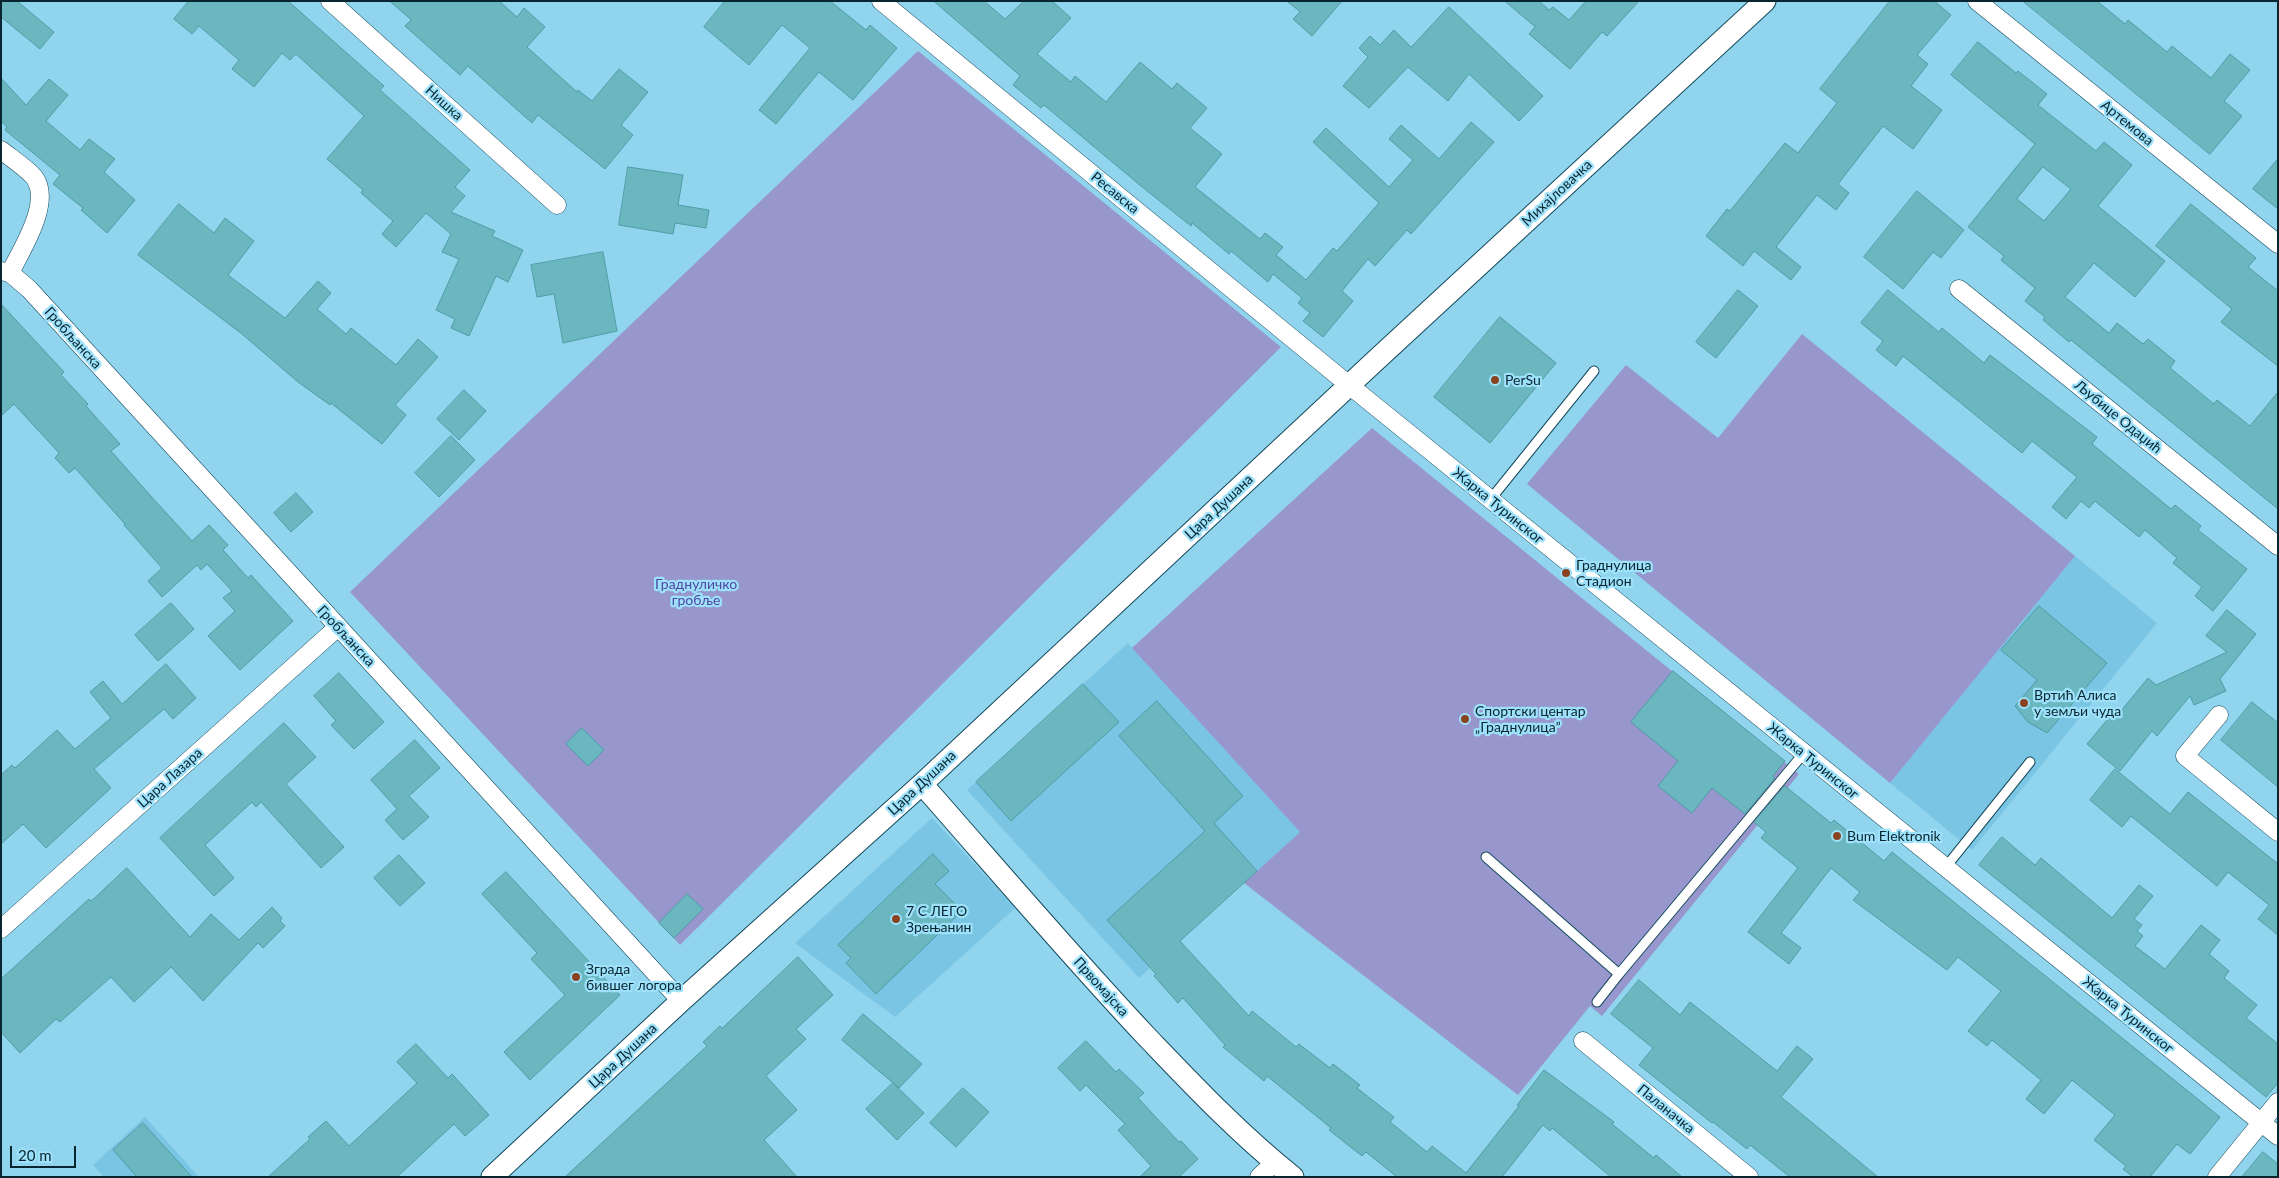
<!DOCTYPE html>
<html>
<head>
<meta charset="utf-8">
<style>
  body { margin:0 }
  #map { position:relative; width:2279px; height:1178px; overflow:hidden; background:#90d4ee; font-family:Lato,sans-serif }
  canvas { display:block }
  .frame { position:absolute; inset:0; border:2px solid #092630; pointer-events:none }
  .scale { position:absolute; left:10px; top:1146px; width:66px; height:22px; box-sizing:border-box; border:2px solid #092630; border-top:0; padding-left:6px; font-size:15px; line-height:18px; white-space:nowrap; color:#092630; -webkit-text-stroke:4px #9de1fb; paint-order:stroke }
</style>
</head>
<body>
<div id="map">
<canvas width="2279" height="1178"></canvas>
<div class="frame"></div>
<div class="scale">20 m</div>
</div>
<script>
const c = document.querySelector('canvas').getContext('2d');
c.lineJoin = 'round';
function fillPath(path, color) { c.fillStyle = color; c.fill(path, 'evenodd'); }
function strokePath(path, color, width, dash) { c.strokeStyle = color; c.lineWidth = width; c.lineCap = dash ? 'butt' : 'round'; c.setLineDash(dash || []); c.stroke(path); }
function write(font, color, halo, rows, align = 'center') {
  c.font = font + ' Lato,sans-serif'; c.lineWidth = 4.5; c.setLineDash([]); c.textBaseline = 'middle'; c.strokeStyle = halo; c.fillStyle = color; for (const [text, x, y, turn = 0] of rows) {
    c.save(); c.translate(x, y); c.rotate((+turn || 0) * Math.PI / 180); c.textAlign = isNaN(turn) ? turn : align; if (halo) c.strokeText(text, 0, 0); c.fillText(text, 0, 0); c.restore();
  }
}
fillPath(new Path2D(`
  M 2075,556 L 2157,623 L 1972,850 L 1890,783 Z
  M 1128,643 L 1300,832 L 1139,978 L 967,790 Z
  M 932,818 L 1015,908 L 895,1017 L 795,943 Z
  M 145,1117 L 199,1177 L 104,1177 L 93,1165 Z`), '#7ac5e3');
fillPath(new Path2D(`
  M 918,51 L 1281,347 L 680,945 L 350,592 Z
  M 1802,334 L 2075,556 L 1890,783 L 1527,484 L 1626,365 L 1718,438 Z
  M 1372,428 L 1799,774 L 1602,1016 L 1590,1006 L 1518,1095 L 1244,883 L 1300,832 L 1132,648 Z`), '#9797ce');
const building = new Path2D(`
  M 1,1 L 17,1 L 54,32 L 40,49 L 1,17 Z
  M 189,1 L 288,1 L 384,86 L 380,90 L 470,170 L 455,187 L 465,196 L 451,212 L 495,231 L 492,236 L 523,250 L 508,282 L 496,276 L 469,336 L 451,328 L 455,319 L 436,310 L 459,259 L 442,252 L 451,234 L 426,213 L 396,247 L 382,234 L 393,221 L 361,193 L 363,190 L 327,159 L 364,116 L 296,54 L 290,60 L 282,53 L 254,87 L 232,69 L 239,60 L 199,26 L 192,34 L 174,19 Z
  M 390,1 L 499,1 L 517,17 L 524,8 L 545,27 L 527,47 L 577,92 L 578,90 L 592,101 L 619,69 L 648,92 L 621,125 L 633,135 L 605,169 L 538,115 L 532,123 L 468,66 L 460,75 L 405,26 L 411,20 Z
  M 725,1 L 830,1 L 866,30 L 870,25 L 897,48 L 853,100 L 819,72 L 776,124 L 759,110 L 810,48 L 782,25 L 749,65 L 704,27 Z
  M 934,1 L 984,1 L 1005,19 L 1024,1 L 1052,1 L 1071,18 L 1037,54 L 1071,82 L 1075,76 L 1106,102 L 1140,62 L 1172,89 L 1177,83 L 1207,108 L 1190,128 L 1222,154 L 1195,187 L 1260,239 L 1265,233 L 1283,247 L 1276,255 L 1306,280 L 1333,248 L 1337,251 L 1379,203 L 1313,142 L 1326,128 L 1389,187 L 1413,160 L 1389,139 L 1401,125 L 1439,159 L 1471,122 L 1494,142 L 1411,234 L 1407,230 L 1375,266 L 1368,259 L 1342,291 L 1353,301 L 1323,337 L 1303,321 L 1310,313 L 1298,303 L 1302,298 L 1273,274 L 1268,282 L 1231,251 L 1229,254 L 1192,223 L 1191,226 L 1141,186 L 1044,105 L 1041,108 L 1013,85 L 1020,76 Z
  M 1287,1 L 1342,1 L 1312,36 L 1293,19 L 1300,12 Z
  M 1505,1 L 1539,1 L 1549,10 L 1553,7 L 1569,20 L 1586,1 L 1639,1 L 1607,36 L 1602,32 L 1570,69 L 1529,34 L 1535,27 Z
  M 1890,1 L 1934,1 L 1951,15 L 1917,55 L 1928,64 L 1911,86 L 1942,110 L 1913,149 L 1883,126 L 1838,184 L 1849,193 L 1836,210 L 1817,195 L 1776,247 L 1801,267 L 1791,280 L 1754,251 L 1743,266 L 1706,236 L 1727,209 L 1730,211 L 1785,143 L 1798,153 L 1837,103 L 1820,89 Z
  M 2023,1 L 2097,1 L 2125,24 L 2128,20 L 2167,52 L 2172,46 L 2211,78 L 2230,54 L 2250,70 L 2224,101 L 2242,116 L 2210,154 Z
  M 1449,7 L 1543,96 L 1519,121 L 1469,74 L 1448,101 L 1408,67 L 1369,108 L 1343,86 L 1368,57 L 1359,48 L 1370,36 L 1380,45 L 1394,30 L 1411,47 Z
  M 1978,42 L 2016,73 L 2018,71 L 2047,94 L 2038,105 L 2096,151 L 2104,142 L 2132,165 L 2098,206 L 2165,261 L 2135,297 L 2094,263 L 2065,297 L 2109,333 L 2117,323 L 2143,344 L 2148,339 L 2175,361 L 2170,368 L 2214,404 L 2217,400 L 2250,426 L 2278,392 L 2278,509 L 2071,340 L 2069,342 L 2043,320 L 2045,317 L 2025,301 L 2035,288 L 2001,260 L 2004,256 L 1968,227 L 2035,144 L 1951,75 ZM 2043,167 L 2071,189 L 2044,221 L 2017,199 Z
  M 1,78 L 26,105 L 49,79 L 68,95 L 46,121 L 80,150 L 89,139 L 115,159 L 104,172 L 135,200 L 107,233 L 81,210 L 83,208 L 53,184 L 60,175 L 5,130 L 7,127 L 1,121 Z
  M 2278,159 L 2278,209 L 2253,189 Z
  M 628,167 L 683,175 L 678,205 L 709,210 L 706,228 L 675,223 L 673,234 L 619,225 Z
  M 1917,191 L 1964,230 L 1941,258 L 1933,252 L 1903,289 L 1864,257 Z
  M 179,204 L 214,233 L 225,218 L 254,241 L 228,275 L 285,318 L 318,281 L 331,293 L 317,309 L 346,334 L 351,328 L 396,365 L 418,339 L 438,357 L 395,405 L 406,415 L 382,444 L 331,403 L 330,405 L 298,382 L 242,334 L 138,255 Z
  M 2191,204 L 2256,258 L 2248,267 L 2278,291 L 2278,366 L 2221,322 L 2232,309 L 2156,246 Z
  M 603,252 L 617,331 L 563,343 L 554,294 L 537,297 L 531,265 Z
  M 1738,290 L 1758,306 L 1716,358 L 1696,342 Z
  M 1888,290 L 1939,332 L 1942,328 L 1984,363 L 1990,355 L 2097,437 L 2092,444 L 2171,509 L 2175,505 L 2201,526 L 2198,530 L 2247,569 L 2213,611 L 2195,596 L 2202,587 L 2173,563 L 2177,558 L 2145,530 L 2139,537 L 2095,501 L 2089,508 L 2081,501 L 2066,519 L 2052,507 L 2077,477 L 2032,441 L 2022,453 L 1903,356 L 1896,366 L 1876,350 L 1883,341 L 1861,323 Z
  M 1,304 L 64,372 L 61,375 L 88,404 L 86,406 L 120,444 L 111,451 L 149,494 L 192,541 L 209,525 L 228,545 L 223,550 L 248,578 L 251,575 L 293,621 L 240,670 L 208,636 L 235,611 L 223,598 L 232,591 L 207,564 L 201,570 L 197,565 L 162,597 L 148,581 L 162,568 L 124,525 L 125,524 L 75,468 L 69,473 L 55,458 L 59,453 L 14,404 L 1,416 Z
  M 1500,317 L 1556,363 L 1490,443 L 1434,397 Z
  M 464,390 L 486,411 L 459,440 L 437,419 Z
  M 451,436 L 475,460 L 439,497 L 415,473 Z
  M 296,493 L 313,512 L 291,532 L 274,513 Z
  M 171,603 L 194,629 L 158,661 L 135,635 Z
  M 2039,606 L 2107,663 L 2047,733 L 2028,722 L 2015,706 L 2037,680 L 2001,650 Z
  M 2227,610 L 2256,634 L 2220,679 L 2226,691 L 2194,705 L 2190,696 L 2157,736 L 2152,731 L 2120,771 L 2087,744 L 2112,714 L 2116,717 L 2148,678 L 2156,685 L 2227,652 L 2206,636 Z
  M 166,664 L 196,698 L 173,719 L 164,709 L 94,769 L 111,788 L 46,848 L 23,824 L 1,844 L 1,775 L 12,765 L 15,768 L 57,730 L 75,749 L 111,718 L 90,692 L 103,681 L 122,704 Z
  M 1673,671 L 1785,761 L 1773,776 L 1775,778 L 1745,814 L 1712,788 L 1692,813 L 1658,786 L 1678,761 L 1631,722 Z
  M 339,673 L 384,722 L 354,749 L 331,725 L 336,721 L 314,696 Z
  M 1083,684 L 1119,722 L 1011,821 L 976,782 Z
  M 1157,701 L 1243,796 L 1214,823 L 1257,871 L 1180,941 L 1249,1016 L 1252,1011 L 1296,1047 L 1299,1044 L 1330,1068 L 1333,1064 L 1360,1085 L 1357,1088 L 1394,1117 L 1390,1122 L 1427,1152 L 1432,1146 L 1466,1173 L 1519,1106 L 1517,1105 L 1544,1070 L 1614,1122 L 1612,1124 L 1654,1158 L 1656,1155 L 1682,1177 L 1611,1177 L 1552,1128 L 1550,1131 L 1543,1125 L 1502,1177 L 1397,1177 L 1366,1152 L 1362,1156 L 1329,1130 L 1331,1128 L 1267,1076 L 1264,1081 L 1223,1047 L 1225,1045 L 1183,998 L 1178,1003 L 1154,976 L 1156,974 L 1107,920 L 1205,831 L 1119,736 Z
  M 2252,702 L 2278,723 L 2278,787 L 2221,740 Z
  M 284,723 L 316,757 L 286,784 L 344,847 L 321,868 L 261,802 L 256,807 L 252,802 L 205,845 L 234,878 L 214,896 L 160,838 Z
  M 582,728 L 604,750 L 588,766 L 566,744 Z
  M 415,740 L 440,768 L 409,796 L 429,817 L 403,840 L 385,820 L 397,809 L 371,780 Z
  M 2115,769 L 2170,814 L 2188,792 L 2278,864 L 2278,935 L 2258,919 L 2269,905 L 2228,872 L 2217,886 L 2131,816 L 2122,827 L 2090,800 Z
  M 1785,786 L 1831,823 L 1834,820 L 1884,861 L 1892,852 L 2220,1117 L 2190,1154 L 2177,1144 L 2150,1177 L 2133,1177 L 2123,1169 L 2126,1166 L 2094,1140 L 2115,1115 L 2072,1080 L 2044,1114 L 2026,1099 L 2041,1080 L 1992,1040 L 1987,1046 L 1968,1031 L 2001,991 L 1958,957 L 1947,970 L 1853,900 L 1860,892 L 1831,868 L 1781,933 L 1801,948 L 1789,964 L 1748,932 L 1798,868 L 1761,838 L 1766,832 L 1754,822 Z
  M 2002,837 L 2035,865 L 2041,858 L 2112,918 L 2139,885 L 2153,896 L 2134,919 L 2142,925 L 2137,931 L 2143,936 L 2135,946 L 2165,969 L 2201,925 L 2220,940 L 2209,954 L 2229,971 L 2224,978 L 2257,1005 L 2246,1018 L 2278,1044 L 2278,1083 L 2266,1097 L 1979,865 Z
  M 933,854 L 949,871 L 935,884 L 962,911 L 876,994 L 846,963 L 851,958 L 838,945 Z
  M 399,855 L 425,883 L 400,906 L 374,878 Z
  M 127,868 L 190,937 L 211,914 L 239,940 L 272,907 L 282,918 L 280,921 L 285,926 L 263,948 L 258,943 L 203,1001 L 171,967 L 134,1002 L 111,977 L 60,1022 L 56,1019 L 20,1053 L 1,1032 L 1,979 L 89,899 L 91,901 Z
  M 506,872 L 620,995 L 530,1080 L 504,1052 L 565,995 L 531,959 L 537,953 L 482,894 Z
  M 687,894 L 703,909 L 674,938 L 659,923 Z
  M 798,957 L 833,995 L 796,1029 L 806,1039 L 766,1076 L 797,1110 L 764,1140 L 797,1177 L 565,1177 L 707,1046 L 703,1042 L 720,1026 L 722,1028 Z
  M 1639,980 L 1680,1015 L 1690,1002 L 1777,1071 L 1797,1046 L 1813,1059 L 1781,1097 L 1878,1177 L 1790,1177 L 1750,1145 L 1747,1149 L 1713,1122 L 1712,1123 L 1639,1065 L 1653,1048 L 1611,1014 Z
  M 863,1014 L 922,1064 L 899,1088 L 842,1040 Z
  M 1086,1041 L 1116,1072 L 1119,1069 L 1144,1093 L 1138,1098 L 1179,1142 L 1181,1141 L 1198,1159 L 1179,1177 L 1140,1177 L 1151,1166 L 1118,1130 L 1125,1124 L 1086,1085 L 1080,1091 L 1058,1068 Z
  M 416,1044 L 448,1078 L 452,1074 L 489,1115 L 465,1136 L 454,1124 L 397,1177 L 268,1177 L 310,1139 L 308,1137 L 326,1121 L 349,1146 L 417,1083 L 397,1062 Z
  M 893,1083 L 924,1113 L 897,1140 L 866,1109 Z
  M 963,1088 L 989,1112 L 956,1147 L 930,1123 Z
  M 143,1123 L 192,1177 L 137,1177 L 113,1150 Z
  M 2263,1152 L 2278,1164 L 2278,1177 L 2242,1177 Z`);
fillPath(building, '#6ab7bf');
strokePath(building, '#4f9ca5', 1);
const service = new Path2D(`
  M 1490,500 L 1594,371
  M 1486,857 L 1619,974
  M 1945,868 L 2030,762
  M 1597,1002 L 1619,974 L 1804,753`);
const minor = new Path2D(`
  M 330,1 L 557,205
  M 881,1 L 1349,385 L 2278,1136
  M 1977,1 L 2278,244
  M 1,150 C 11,158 25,167 34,177 C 53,202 21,250 10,273
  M 1,271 L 10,273 L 29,289 L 681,1001
  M 1959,289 L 2278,546
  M 2219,715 L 2185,756 L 2278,832
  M 1,929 L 338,627
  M 1583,1041 L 1749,1177
  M 1259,1177 L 1275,1162
  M 2217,1177 L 2278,1102`);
const tertiary = new Path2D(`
  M 922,784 C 996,868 1069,954 1146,1036 C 1193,1085 1239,1134 1293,1177
  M 492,1177 L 681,1001 L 922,784 L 1374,362 L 1765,1`);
strokePath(service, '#154a5c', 11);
strokePath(minor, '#154a5c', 19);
strokePath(tertiary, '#154a5c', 23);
strokePath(service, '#fff', 9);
strokePath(minor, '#fff', 18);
strokePath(tertiary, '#fff', 21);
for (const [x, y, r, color] of [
  [1495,380,5,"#8a4321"],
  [1566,573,5,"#8a4321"],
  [2024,703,5,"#8a4321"],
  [1465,719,5,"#8a4321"],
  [1837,836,5,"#8a4321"],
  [896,919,5,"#8a4321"],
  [576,977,5,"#8a4321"]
]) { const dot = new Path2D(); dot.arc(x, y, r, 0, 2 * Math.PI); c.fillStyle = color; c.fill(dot); strokePath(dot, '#9de1fb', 2); }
write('14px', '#092630', '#9de1fb', [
  ["Нишка",444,103,42],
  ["Артемова",2127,123,39],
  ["Ресавска",1115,193,39],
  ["Михајловачка",1557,193,-43],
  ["Гробљанска",73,338,48],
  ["Љубице Одаџић",2118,417,39],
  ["Жарка Туринског",1498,506,39],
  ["Цара Душана",1219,507,-43],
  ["Гробљанска",346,636,47],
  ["Жарка Туринског",1813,761,39],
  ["Цара Лазара",170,778,-42],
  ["Цара Душана",922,783,-43],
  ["Првомајска",1101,987,48],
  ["Жарка Туринског",2128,1015,39],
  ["Цара Душана",623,1056,-43],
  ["Паланачка",1666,1109,39]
]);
write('14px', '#092630', '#9de1fb', [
  ["PerSu",1505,380],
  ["Граднулица",1576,565],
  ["Стадион",1576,581],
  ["Вртић Алиса",2034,695],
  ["у земљи чуда",2034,711],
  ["Спортски центар",1475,711],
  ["„Граднулица”",1475,727],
  ["Bum Elektronik",1847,836],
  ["7 С ЛЕГО",906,911],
  ["Зрењанин",906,927],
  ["Зграда",586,969],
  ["бившег логора",586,985]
], 'left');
write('14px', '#5146a1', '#9de1fb', [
  ["Граднуличко",696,584],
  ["гробље",696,600]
]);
</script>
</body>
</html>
